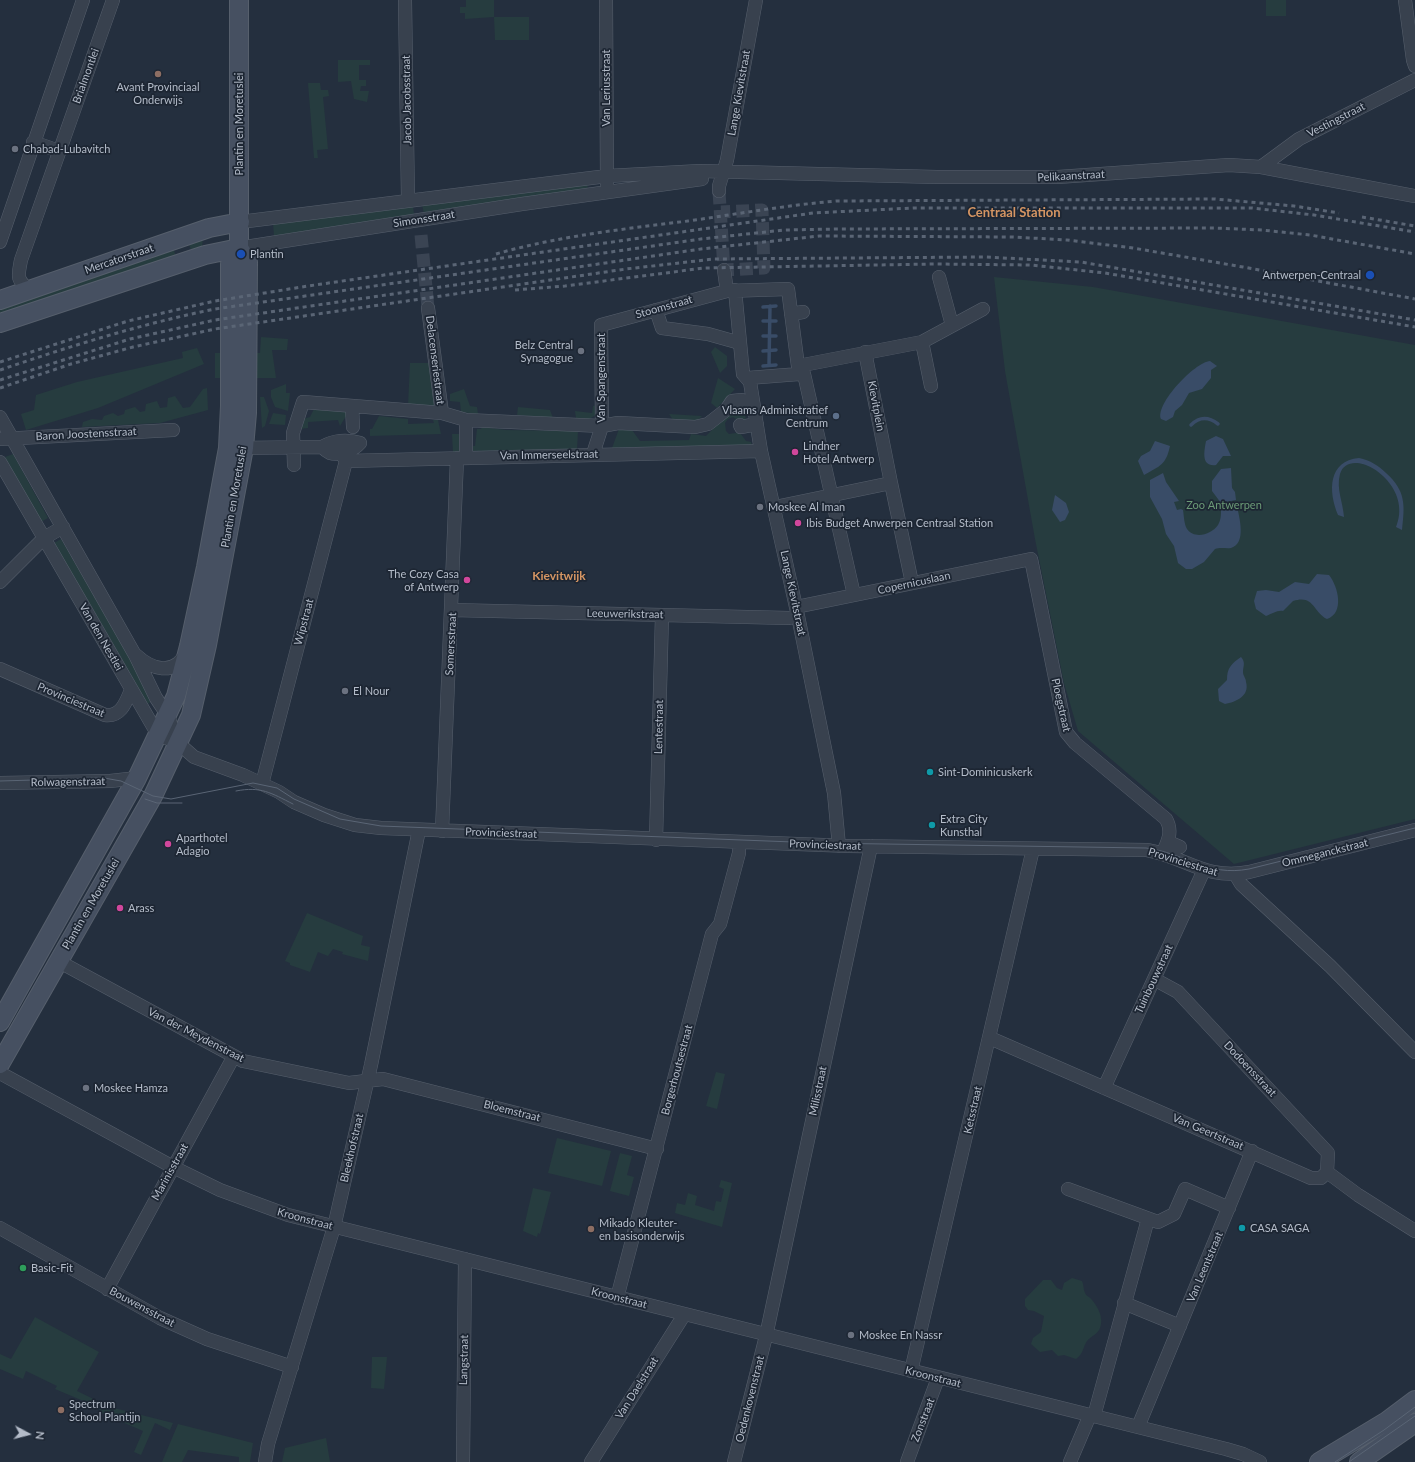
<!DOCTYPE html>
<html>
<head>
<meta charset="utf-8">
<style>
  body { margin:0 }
  #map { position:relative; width:1415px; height:1462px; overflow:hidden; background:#242f3e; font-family:Lato,sans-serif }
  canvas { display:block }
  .north { position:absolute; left:8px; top:1414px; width:40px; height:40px; -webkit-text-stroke:3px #1d2633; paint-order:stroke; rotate:97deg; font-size:11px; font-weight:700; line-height:16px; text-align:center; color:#b4bcc9 }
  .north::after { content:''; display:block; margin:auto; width:14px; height:18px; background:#b4bcc9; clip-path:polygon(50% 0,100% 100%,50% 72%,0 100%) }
</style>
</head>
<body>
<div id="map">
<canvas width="1415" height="1462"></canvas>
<div class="north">N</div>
</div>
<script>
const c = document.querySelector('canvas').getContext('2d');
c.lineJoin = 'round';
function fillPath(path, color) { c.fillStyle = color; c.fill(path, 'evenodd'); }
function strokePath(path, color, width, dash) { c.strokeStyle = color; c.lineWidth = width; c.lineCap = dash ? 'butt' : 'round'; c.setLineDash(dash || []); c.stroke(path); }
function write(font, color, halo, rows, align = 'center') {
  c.font = font + ' Lato,sans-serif'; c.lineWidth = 3.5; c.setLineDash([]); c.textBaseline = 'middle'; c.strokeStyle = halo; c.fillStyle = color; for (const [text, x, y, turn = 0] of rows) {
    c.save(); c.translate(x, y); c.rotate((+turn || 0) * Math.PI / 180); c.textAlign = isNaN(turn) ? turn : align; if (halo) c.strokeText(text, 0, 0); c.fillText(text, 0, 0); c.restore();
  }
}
fillPath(new Path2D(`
  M 466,0 L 494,0 L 494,17 L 529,17 L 529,40 L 495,40 L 494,17 L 465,19 L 465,13 L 460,13 L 460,7 L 466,7 Z
  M 1266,0 L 1286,0 L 1286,16 L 1266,16 Z
  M 338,60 L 370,60 L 370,65 L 359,65 L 359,80 L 366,80 L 366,86 L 361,86 L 360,91 L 369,91 L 367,102 L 354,99 L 351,81 L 338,82 Z
  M 308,83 L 320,83 L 321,90 L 328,90 L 329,96 L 323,97 L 328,149 L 317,150 L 318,158 L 314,158 Z
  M 587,182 L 588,191 L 424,214 L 422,204 Z
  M 413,206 L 414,215 L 274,236 L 273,223 Z
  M 203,236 L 202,249 L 192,253 L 188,241 Z
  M 173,246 L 176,258 L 0,316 L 0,305 Z
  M 994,277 L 1093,287 L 1415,345 L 1415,819 L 1234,864 L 1078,731 L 1064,683 L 1035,539 L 1005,371 Z
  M 261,337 L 288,339 L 287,350 L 272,350 L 276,378 L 215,378 L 215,353 L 260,353 Z
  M 715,347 L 727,356 L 727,366 L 720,373 L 711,352 Z
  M 197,348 L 204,364 L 98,408 L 26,430 L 21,414 L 34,410 L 36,395 L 77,382 L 183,358 L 182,352 Z
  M 410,363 L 429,363 L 437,407 L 408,406 Z
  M 718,378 L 735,389 L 717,408 L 711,403 Z
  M 286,384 L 286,393 L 290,393 L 288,411 L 275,407 L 271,397 L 271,390 Z
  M 207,388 L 208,410 L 160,423 L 82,427 L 83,422 L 92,419 L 102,420 L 104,416 L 113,413 L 118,416 L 124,414 L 125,410 L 135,407 L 140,412 L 145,411 L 146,404 L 157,401 L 160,408 L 167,407 L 168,398 L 175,396 L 183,408 L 190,407 L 203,389 Z
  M 464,389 L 470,406 L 477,407 L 478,414 L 461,412 L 460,402 L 450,401 L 450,394 Z
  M 260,397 L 264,397 L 269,411 L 265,426 L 262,428 Z
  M 597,405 L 597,414 L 588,420 L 576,418 L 575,411 L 592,413 L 593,406 Z
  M 518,407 L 550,410 L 553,418 L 517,415 Z
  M 314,409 L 349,411 L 340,426 L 338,420 L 308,422 L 308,428 L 299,429 L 303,419 L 310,417 Z
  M 731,411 L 745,414 L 746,421 L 742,423 L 733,417 L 728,419 L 725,423 L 726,431 L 729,434 L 736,433 L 738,430 L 746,441 L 751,442 L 752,446 L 612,448 L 619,429 L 632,430 L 640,441 L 689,440 L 691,434 L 706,436 Z
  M 273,413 L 286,415 L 285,425 L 269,424 Z
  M 669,414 L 702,416 L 697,421 L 673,420 Z
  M 379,416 L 408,419 L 408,424 L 434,423 L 433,420 L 438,420 L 441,434 L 370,436 L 370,429 L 372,429 Z
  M 482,427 L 506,430 L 578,431 L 577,450 L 470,451 L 470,446 L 475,446 L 477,429 L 481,429 Z
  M 452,434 L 460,434 L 461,452 L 453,453 Z
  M 13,454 L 48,518 L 41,522 L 5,457 Z
  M 61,539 L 153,699 L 148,704 L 54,543 Z
  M 307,913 L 363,936 L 361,945 L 370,947 L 368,961 L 342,954 L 343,952 L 333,949 L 328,956 L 318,952 L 310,972 L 290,965 L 290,963 L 285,961 Z
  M 716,1072 L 725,1074 L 717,1109 L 706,1106 Z
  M 557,1138 L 611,1151 L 602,1186 L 548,1173 Z
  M 620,1153 L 632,1156 L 627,1175 L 634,1177 L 629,1196 L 610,1191 Z
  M 721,1180 L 732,1183 L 722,1227 L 675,1213 L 677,1203 L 685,1205 L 688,1193 L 697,1196 L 695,1205 L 714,1211 L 716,1201 L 721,1202 L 724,1189 L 719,1187 Z
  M 533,1188 L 551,1192 L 540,1234 L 538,1233 L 537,1237 L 523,1231 Z
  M 1072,1278 L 1082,1281 C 1084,1285 1083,1289 1085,1293 C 1086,1296 1090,1297 1092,1300 C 1098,1307 1104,1318 1100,1328 C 1098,1334 1091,1336 1087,1341 C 1082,1349 1084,1353 1076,1359 L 1064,1355 L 1058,1356 L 1052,1350 L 1040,1352 L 1031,1344 L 1033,1338 L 1041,1332 L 1044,1316 L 1034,1311 L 1028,1310 L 1025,1306 L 1025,1299 L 1043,1280 L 1051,1280 L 1057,1288 L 1062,1290 L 1064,1283 Z
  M 35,1317 L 99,1352 L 77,1391 L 110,1407 L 173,1423 L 170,1430 L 155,1423 L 141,1455 L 134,1452 L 143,1431 L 99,1412 L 100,1408 L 55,1389 L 57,1386 L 26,1371 L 23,1379 L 0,1369 L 0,1354 L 11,1359 Z
  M 372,1357 L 387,1357 L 384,1389 L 371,1388 Z
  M 178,1424 L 253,1443 L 250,1462 L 239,1462 L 239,1457 L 188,1450 L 182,1462 L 162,1462 Z
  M 326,1438 L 330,1462 L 282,1462 L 285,1448 Z`), '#263c3f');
fillPath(new Path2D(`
  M 1210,361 L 1217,366 L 1211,370 L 1211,378 L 1202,389 L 1189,393 L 1182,405 L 1175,411 L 1173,417 L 1166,421 L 1161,419 C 1155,404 1195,362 1210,361 Z
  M 1216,436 L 1223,439 L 1231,456 L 1223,456 L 1216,465 C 1201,467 1204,452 1206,441 Z
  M 1155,441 L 1170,446 C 1166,465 1160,466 1144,475 L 1138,461 L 1141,456 L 1150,451 Z
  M 1359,458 C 1370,460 1379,466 1386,473 C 1406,491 1405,505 1402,530 L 1396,527 C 1415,482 1349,443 1340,474 C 1336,489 1343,502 1344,517 L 1338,515 C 1328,491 1328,461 1359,458 Z
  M 1231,468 L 1232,488 L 1235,492 L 1236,500 L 1221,503 L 1212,491 L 1212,481 L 1221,469 Z
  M 1163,473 L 1166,482 L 1179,501 L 1174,502 L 1177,510 L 1181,509 L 1183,510 C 1184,516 1184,524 1187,529 C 1195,540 1212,534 1218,525 C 1221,520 1221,515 1221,509 L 1237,506 C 1239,517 1247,543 1231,548 C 1226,549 1221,547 1215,549 L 1204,562 L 1192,569 L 1186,569 L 1178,563 L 1174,546 L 1166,534 L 1162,519 L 1150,497 L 1150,480 Z
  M 1055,495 L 1066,503 L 1069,512 L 1065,520 L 1060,522 L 1052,510 Z
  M 1317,574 L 1329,575 C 1338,586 1345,613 1327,619 C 1313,612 1314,594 1293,601 L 1283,611 C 1277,610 1272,614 1266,616 L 1256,609 L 1254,601 L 1257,591 L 1266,590 L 1279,592 L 1295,582 L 1309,584 Z
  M 1241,657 C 1246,663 1243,666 1243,672 C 1243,676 1246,678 1246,682 C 1250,696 1236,702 1225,704 L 1219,701 L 1218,689 L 1227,680 C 1227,668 1231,664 1241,657 Z`), '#394c67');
strokePath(new Path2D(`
  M 763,307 L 776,306
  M 763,321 L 776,321
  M 763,336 L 776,336
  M 763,351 L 776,350
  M 769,365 L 770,306
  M 763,366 L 776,365
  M 1191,425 C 1200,416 1209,417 1218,424`), '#394c67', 3.5);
strokePath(new Path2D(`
  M 719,191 L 724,270 L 764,268 L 762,210 L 721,212
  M 421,235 L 428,308`), '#3a4453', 13, [13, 6]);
const street = new Path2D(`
  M 405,0 L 408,200
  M 606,0 L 607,184
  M 1405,0 L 1413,60 L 1415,66
  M 33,142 L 59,151
  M 1261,167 L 1299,139 L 1415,80
  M 719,191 L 719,186 L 727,160 L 756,0
  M 240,222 L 607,176 L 700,171 L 937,177 L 1058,177 L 1229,165 L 1261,167 L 1415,196
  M 0,242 L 83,0
  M 239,248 L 522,204 L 702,179
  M 724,270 L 727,291 L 788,289 L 799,374 L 804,374 L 854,595
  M 939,277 L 952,325
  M 29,290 C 16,279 18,276 21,260 L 113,0
  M 735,290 L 743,374 L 750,382 L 761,451 L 798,616 L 834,793 L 839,846
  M 428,308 L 442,413
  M 656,310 L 662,328 L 708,334 L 740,343
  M 791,314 L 803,312
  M 922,342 L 931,386
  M 865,352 L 891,483
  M 798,366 L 922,342 L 983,309
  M 748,378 L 799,374
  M 352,406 L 353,427
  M 0,417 L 135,655 L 156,698 L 168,716 L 177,742
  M 466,420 L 466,457
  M 740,425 L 741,427 L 757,424
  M 0,439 L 173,430
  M 235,448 L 322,447 C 333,440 348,439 360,443 C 354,450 340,456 330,453 C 328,452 324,449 322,447
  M 341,453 L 346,461 L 761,451
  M 593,454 L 602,426 L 601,325 L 727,291
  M 0,462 L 158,735 L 177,742 L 194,757 L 243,775 L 279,792 L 294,802 L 324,815 L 355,825 L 381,828 L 849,846 L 1147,850 C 1186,857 1204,880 1249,872 L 1415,830
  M 294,465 L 293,433 L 303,402 L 442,413 L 466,420 L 602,426 L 618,423 L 695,427 L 708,424 L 726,410 L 732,401 L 742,400 L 754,407
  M 775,507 L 891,483 L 912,583
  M 0,582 L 44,538 L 63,527
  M 796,607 L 1031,559 L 1066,732 L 1075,743 L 1166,819 C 1173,831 1168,842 1162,854
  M 452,610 L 789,618 L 798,616
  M 136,655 C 151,669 174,677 186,653
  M 0,669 L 105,715 C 121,717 126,702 131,690
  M 0,783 L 110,781 L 137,778
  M 262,784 L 346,461
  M 442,831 L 457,458
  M 656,840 L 662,615
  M 1173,844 L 1180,847
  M 1235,874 L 1241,884 L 1330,966 L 1415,1052
  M 58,961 L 243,1061 L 349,1083 L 383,1079 L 657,1149
  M 1154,979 L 1178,992 L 1328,1153 L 1327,1172
  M 990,1038 L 1311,1178 L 1321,1178 L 1327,1172
  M 0,1073 L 173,1167 L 220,1190 L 288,1215 L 1226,1449 L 1243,1454 L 1260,1462
  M 1104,1088 L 1204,870
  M 1327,1172 L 1358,1195 L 1415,1231
  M 1068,1189 L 1158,1222 L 1174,1214 L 1185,1189 L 1229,1208
  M 0,1228 L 160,1318 L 207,1339 L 292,1367
  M 107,1289 L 234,1056
  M 617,1298 L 712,934 L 720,924 L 739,853 L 739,843
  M 1124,1303 L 1180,1326
  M 911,1371 L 1033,849
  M 1094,1416 L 1148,1219
  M 1138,1427 L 1252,1151
  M 265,1462 L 268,1444 L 334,1227 L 371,1065 L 419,830
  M 463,1462 L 465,1259
  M 591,1462 L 684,1315
  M 734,1462 L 766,1336 L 871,846
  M 907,1462 L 938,1378
  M 1070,1462 L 1090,1415`);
const secondary = new Path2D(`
  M 0,300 L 209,228 L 240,222
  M 0,323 L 205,255 L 239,248
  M 0,1022 L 137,778 L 176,696 L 189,646 L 206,567 L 228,448 L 230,406 L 230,264 L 239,248 L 239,0
  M 0,1064 L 153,796 L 191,715 L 207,645 L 244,448 L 247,413 L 248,262 L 239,248
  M 1319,1462 L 1387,1421 L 1415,1400
  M 1359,1462 L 1415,1423`);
strokePath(street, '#565f6c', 14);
strokePath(secondary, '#565f6c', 20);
strokePath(street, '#38414e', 13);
strokePath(secondary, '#465061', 18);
strokePath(new Path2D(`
  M 0,781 L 104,778 L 121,781 L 153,796 L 171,799 L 253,783 L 277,788 L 294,799 L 340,819 L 381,826 L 819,843 L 1146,848 C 1185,853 1207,877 1249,869 L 1415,828
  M 236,791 C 261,786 271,793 293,804
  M 145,799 L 157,803 L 182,803
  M 1335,1462 L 1384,1430 L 1415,1407
  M 1349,1462 L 1415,1416`), '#5a6575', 1);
strokePath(new Path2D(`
  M 1362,217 L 1415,226
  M 496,254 C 559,236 624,229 688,221 C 738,214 787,205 837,201 L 1215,199 L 1294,206 L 1339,213
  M 515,290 L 565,286 L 704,268 L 934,264 L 1031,265 L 1105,273 L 1415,327
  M 0,362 L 128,321 L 215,301 L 308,286 L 813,213 L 913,208 L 1252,208 L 1314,215 L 1415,232
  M 0,370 C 71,346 141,324 215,309 L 701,239 L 784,230 L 838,229 L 1214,228 L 1262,230 L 1310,235 L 1415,254
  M 0,380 L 130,339 L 215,320 L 701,249 L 819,236 L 1013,237 L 1067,240 L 1133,248 L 1243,267 L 1415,299
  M 0,388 L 71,364 L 133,347 L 215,329 L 626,269 L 714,259 L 985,257 L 1081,262 L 1415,320`), '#5a6575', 3, [4, 4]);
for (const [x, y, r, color] of [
  [158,74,4,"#8d6e63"],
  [15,149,4,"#6b7280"],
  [241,254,5,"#1a4fb4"],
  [1370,275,5,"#1a4fb4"],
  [581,351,4,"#6b7280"],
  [836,416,4,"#5c6f8a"],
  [795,452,4,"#d1479c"],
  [760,507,4,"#6b7280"],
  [798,523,4,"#d1479c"],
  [467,580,4,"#d1479c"],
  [345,691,4,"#6b7280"],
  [930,772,4,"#0f9aa8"],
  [932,825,4,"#0f9aa8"],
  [168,844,4,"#d1479c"],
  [120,908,4,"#d1479c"],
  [86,1088,4,"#6b7280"],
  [1242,1228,4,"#0f9aa8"],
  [591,1229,4,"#8d6e63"],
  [23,1268,4,"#2e9e5b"],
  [851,1335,4,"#6b7280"],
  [61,1410,4,"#8d6e63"]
]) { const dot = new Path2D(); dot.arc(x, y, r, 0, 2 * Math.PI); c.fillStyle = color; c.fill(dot); strokePath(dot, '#1d2633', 1.5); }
write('11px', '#b4bcc9', '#1d2633', [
  ["Brialmontlei",86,76,-70],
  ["Van Leriusstraat",606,88,-90],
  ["Lange Kievitstraat",739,93,-80],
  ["Jacob Jacobsstraat",407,100,-91],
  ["Vestingstraat",1336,120,-27],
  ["Plantin en Moretuslei",239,124,-90],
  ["Pelikaanstraat",1071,176,-3],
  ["Simonsstraat",424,219,-9],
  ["Mercatorstraat",119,259,-19],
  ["Stoomstraat",664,307,-16],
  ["Delacenseriestraat",435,360,83],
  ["Van Spangenstraat",601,378,-90],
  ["Kievitplein",876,406,79],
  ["Baron Joostensstraat",86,434,-3],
  ["Van Immerseelstraat",549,455,-1],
  ["Plantin en Moretuslei",234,497,-80],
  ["Copernicuslaan",914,583,-12],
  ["Lange Kievitstraat",793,593,78],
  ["Leeuwerikstraat",625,614,1],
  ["Wipstraat",304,622,-75],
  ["Van den Nestlei",101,637,60],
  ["Somersstraat",451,644,-87],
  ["Provinciestraat",71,700,23],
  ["Ploegstraat",1061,705,77],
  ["Lentestraat",659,727,-89],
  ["Rolwagenstraat",68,782,-1],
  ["Provinciestraat",501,833,2],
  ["Provinciestraat",825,845,2],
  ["Ommeganckstraat",1325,853,-14],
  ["Provinciestraat",1183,862,17],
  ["Plantin en Moretuslei",91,904,-60],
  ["Tuinbouwstraat",1154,979,-65],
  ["Van der Meydenstraat",196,1035,27],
  ["Dodoensstraat",1250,1069,47],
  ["Borgerhoutsestraat",677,1070,-75],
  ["Milisstraat",818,1091,-78],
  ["Ketsstraat",973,1110,-77],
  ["Bloemstraat",512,1111,14],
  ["Van Geertstraat",1208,1132,23],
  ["Bleekhofstraat",352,1148,-77],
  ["Marinisstraat",170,1172,-61],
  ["Kroonstraat",305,1219,15],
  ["Van Leentstraat",1205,1267,-67],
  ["Kroonstraat",619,1298,14],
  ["Bouwensstraat",142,1307,28],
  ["Langstraat",464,1360,-89],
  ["Kroonstraat",933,1377,14],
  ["Van Daelstraat",637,1388,-58],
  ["Oedenkovenstraat",750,1399,-76],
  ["Zonstraat",923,1420,-69]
]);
write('11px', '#b4bcc9', '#1d2633', [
  ["Avant Provinciaal",158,87,"center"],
  ["Onderwijs",158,100,"center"],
  ["Chabad-Lubavitch",23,149],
  ["Plantin",250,254],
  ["Antwerpen-Centraal",1361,275,"right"],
  ["Belz Central",573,345,"right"],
  ["Synagogue",573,358,"right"],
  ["Vlaams Administratief",828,410,"right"],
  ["Centrum",828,423,"right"],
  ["Lindner",803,446],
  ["Hotel Antwerp",803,459],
  ["Moskee Al Iman",768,507],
  ["Ibis Budget Anwerpen Centraal Station",806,523],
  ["The Cozy Casa",459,574,"right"],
  ["of Antwerp",459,587,"right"],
  ["El Nour",353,691],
  ["Sint-Dominicuskerk",938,772],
  ["Extra City",940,819],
  ["Kunsthal",940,832],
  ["Aparthotel",176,838],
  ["Adagio",176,851],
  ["Arass",128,908],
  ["Moskee Hamza",94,1088],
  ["Mikado Kleuter-",599,1223],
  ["en basisonderwijs",599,1236],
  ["CASA SAGA",1250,1228],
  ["Basic-Fit",31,1268],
  ["Moskee En Nassr",859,1335],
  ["Spectrum",69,1404],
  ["School Plantijn",69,1417]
], 'left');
write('11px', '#6b9a76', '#1d2633', [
  ["Zoo Antwerpen",1224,505]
]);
write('bold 12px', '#d59563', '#1d2633', [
  ["Kievitwijk",559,576]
]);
write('bold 13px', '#d59563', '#1d2633', [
  ["Centraal Station",1014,213]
]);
</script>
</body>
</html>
